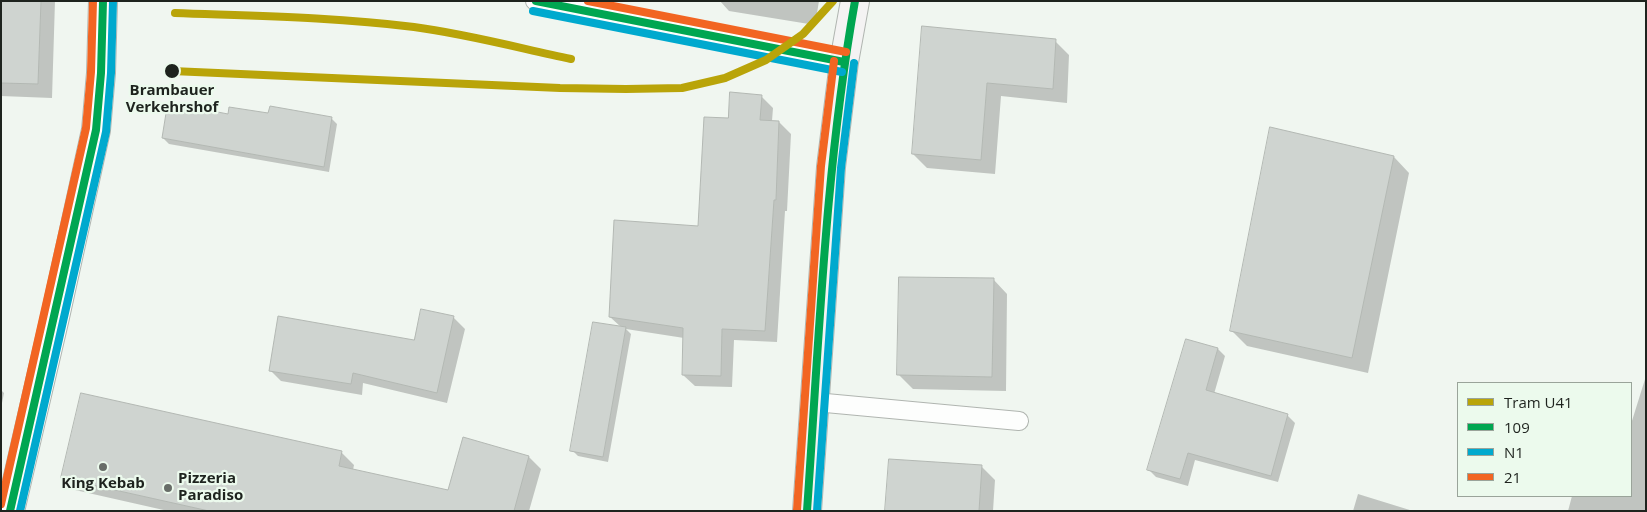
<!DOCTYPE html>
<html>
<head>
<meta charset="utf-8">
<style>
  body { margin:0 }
  #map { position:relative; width:1647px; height:512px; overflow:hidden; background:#f0f6f0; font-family:"Open Sans",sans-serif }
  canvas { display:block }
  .frame { position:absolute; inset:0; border:2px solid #1e231e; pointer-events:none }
  .legend { position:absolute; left:1457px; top:382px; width:175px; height:115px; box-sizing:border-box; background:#ecfaed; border:1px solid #9aa49a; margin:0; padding:6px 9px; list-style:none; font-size:15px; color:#1e231e }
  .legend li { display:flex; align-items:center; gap:10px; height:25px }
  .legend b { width:25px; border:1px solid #9aa49a }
</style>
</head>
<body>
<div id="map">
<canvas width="1647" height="512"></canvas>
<div class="frame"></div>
<ul class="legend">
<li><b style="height:6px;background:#b9a409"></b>Tram U41</li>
<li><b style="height:6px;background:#00a651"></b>109</li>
<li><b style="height:6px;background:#00a9ce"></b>N1</li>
<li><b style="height:6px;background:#f26522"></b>21</li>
</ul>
</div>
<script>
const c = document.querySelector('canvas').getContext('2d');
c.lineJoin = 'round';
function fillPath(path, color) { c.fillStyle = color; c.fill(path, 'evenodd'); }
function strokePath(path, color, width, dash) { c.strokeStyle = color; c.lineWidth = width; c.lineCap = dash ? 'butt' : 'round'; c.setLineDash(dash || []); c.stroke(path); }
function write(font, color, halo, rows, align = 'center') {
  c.font = font + ' "Open Sans",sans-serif'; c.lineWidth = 4.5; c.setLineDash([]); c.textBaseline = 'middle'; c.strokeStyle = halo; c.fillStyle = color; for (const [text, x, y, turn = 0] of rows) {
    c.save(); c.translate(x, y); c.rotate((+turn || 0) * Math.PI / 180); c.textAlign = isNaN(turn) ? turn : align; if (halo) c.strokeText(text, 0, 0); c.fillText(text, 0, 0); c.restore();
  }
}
fillPath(new Path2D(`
  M 1,1 L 55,1 L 52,98 L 1,96 Z
  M 720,1 L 819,1 L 815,25 L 729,11 Z
  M 923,27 L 1055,41 L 1069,55 L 1067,103 L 1001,96 L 995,174 L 927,168 L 913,154 Z
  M 761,96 L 773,108 L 772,121 L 779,122 L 791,134 L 787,211 L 785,211 L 777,342 L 734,340 L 732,387 L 695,386 L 683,375 L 684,338 L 626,329 L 631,334 L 608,462 L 578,456 L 572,450 L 621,327 L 610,317 L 699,227 L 729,119 Z
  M 269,114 L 331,118 L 337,124 L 329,172 L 169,144 L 163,138 L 229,115 Z
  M 1394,157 L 1409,173 L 1368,373 L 1247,346 L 1231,330 Z
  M 993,279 L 1007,294 L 1006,391 L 913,389 L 899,375 Z
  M 422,310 L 454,318 L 465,329 L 447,403 L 363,383 L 362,395 L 281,381 L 270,370 L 415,341 Z
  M 1218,349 L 1225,356 L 1214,394 L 1287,415 L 1295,423 L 1278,482 L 1195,460 L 1188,486 L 1156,477 L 1148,469 Z
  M 1646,376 L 1646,511 L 1568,511 L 1572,496 L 1631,496 L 1631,424 Z
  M 1,390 L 4,393 L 1,408 Z
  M 342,453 L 354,465 L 353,470 L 449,492 L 529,457 L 541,469 L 529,511 L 168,511 L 75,490 L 63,477 Z
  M 981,466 L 995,480 L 993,511 L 886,511 Z
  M 1358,494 L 1413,511 L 1353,511 Z`), '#0003');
const building = new Path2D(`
  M 1,1 L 41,1 L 38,84 L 1,83 Z
  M 922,26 L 1056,39 L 1053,89 L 987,83 L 981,160 L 912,154 Z
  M 730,92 L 762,95 L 760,120 L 779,121 L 776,200 L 774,200 L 765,331 L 722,329 L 721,376 L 682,375 L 683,328 L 609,317 L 614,220 L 698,226 L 704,117 L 728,118 Z
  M 176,104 L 228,114 L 229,107 L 268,113 L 270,106 L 332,117 L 324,167 L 162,138 L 167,107 L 176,108 Z
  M 1270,127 L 1394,156 L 1352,358 L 1230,331 Z
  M 899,277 L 994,278 L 992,377 L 897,375 Z
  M 421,309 L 454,316 L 437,393 L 353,373 L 351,384 L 269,371 L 278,316 L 414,340 Z
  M 593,322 L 626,327 L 603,457 L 570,451 Z
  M 1186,339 L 1218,348 L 1206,390 L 1288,414 L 1271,476 L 1188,453 L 1180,479 L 1147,470 Z
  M 81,393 L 342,451 L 339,466 L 448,490 L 463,437 L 529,456 L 514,511 L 209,511 L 61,478 Z
  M 889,459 L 982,465 L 979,511 L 885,511 Z`);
fillPath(building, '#cfd4d0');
strokePath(building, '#b3b8b3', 1);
const service = new Path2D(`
  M 535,1 L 844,62
  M 815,402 L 1019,421`);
const minor = new Path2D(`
  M 10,511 L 55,317 L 96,130 L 101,73 L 103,1`);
const secondary = new Path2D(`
  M 807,511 L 831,167 L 844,62 L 855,1`);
strokePath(service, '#b0b5b0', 20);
strokePath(minor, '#b0b5b0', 30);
strokePath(secondary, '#b0b5b0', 30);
strokePath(service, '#fdfefd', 18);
strokePath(minor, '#fdfefd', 28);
strokePath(secondary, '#f4f3f3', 28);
strokePath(new Path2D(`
  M 536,1 L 844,62
  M 10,511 L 96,130 L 101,73 L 103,1
  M 807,511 C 819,341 825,169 855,1`), '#00a651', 8);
strokePath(new Path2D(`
  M 533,11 L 842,72
  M 20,511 L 106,132 L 111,73 L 113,1
  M 817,511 L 841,168 L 854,63`), '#00a9ce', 8);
strokePath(new Path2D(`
  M 588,1 L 846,52
  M 1,504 L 86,128 L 91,72 L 93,1
  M 797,510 L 821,166 L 834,61`), '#f26522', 8);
strokePath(new Path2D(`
  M 175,13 C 255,16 335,17 414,27 C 467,34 519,48 571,59
  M 172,71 L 560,88 L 626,89 L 682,88 L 725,78 L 766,60 L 803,34 L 833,1`), '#b9a409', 8);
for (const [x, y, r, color] of [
  [172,71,8,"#1e231e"],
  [103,467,5,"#686d68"],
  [168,488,5,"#686d68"]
]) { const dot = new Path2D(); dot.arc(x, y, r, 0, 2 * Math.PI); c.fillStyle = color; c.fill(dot); strokePath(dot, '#ecfaed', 2); }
write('bold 15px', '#1e231e', '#ecfaed', [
  ["Brambauer",172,91],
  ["Verkehrshof",172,108]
]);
write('bold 15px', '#1e231e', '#ecfaed', [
  ["Pizzeria",178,479],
  ["Paradiso",178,496],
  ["King Kebab",103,484,"center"]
], 'left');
</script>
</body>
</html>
